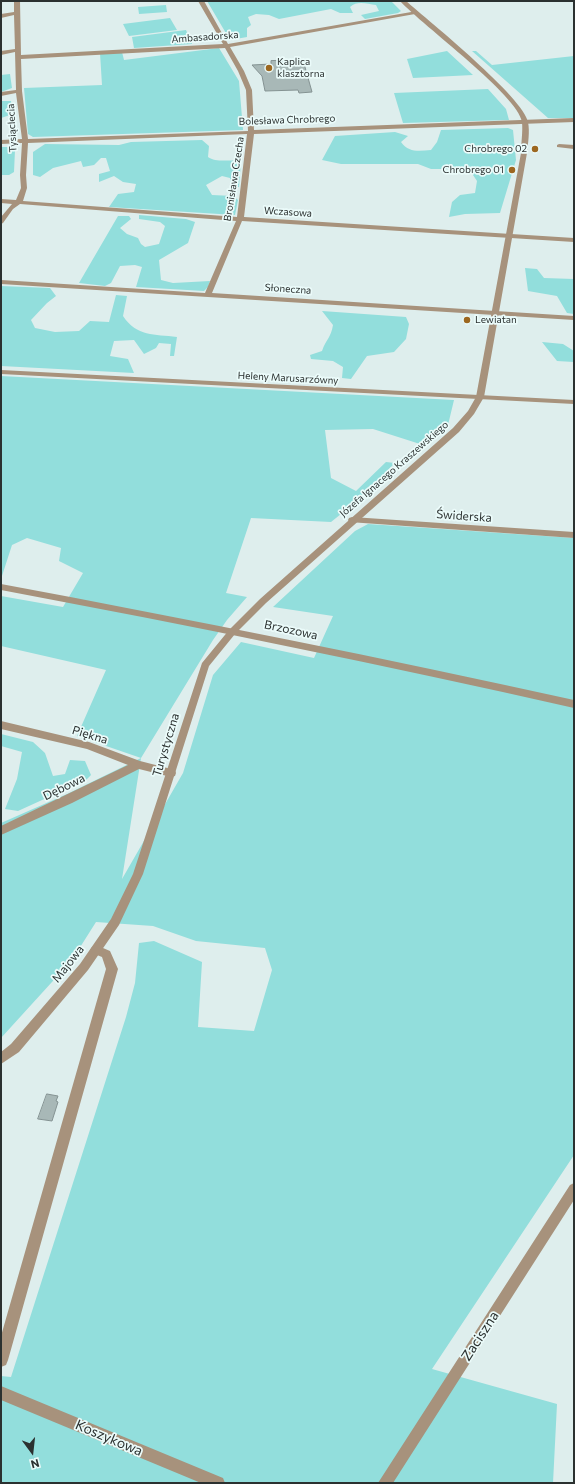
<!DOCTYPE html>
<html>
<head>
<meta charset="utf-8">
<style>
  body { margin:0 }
  #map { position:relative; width:575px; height:1484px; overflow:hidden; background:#deeeed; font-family:Commissioner,sans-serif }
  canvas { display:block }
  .frame { position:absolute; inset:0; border:2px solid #2b3130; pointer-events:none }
  .north { position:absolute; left:12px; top:1432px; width:40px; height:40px; -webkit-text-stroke:3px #ebfbfa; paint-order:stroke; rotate:165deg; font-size:11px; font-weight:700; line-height:16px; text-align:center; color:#2b3130 }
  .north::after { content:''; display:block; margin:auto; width:14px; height:18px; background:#2b3130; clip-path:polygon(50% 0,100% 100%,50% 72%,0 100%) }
</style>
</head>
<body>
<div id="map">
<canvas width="575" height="1484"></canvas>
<div class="frame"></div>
<div class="north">N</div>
</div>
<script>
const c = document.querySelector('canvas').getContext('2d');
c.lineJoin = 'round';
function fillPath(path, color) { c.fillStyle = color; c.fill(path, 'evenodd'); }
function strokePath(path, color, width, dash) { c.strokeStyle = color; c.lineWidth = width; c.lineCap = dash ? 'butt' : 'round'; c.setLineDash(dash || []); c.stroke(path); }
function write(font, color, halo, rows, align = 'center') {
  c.font = font + ' Commissioner,sans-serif'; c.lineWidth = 3.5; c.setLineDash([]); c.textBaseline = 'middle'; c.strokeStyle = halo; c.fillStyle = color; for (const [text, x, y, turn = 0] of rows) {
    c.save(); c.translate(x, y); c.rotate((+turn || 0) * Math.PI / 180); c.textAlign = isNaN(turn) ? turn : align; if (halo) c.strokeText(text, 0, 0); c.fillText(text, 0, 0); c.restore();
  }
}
fillPath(new Path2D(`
  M 207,1 L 391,1 L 401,11 L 398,13 L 365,19 L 361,15 L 379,11 L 376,5 C 367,4 358,0 350,7 L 353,13 L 340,13 L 331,9 L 279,19 L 269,15 L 256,14 L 248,17 L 251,25 L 247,28 L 247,37 L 230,40 Z
  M 166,5 L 167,12 L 139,14 L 138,7 Z
  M 170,18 L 177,30 L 129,36 L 123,24 Z
  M 186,30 L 192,44 L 134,48 L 132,37 Z
  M 219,48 L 239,81 L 243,130 L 33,137 L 28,134 L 24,88 L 102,85 L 100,53 L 122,52 L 124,60 Z
  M 447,51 L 473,75 L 413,78 L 407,59 Z
  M 472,51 L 476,51 L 492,65 L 574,56 L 574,118 L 548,118 Z
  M 10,74 L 12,88 L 1,92 L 1,75 Z
  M 488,89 L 506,109 L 509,120 L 403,123 L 394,93 Z
  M 1,101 L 11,101 L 13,114 L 1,118 Z
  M 508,128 L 513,130 L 516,160 L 500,213 L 465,214 L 449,217 L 452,202 L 460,195 L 475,193 L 477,181 L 469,169 L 431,169 L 418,164 L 341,164 L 322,160 L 335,136 L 395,132 L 408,136 L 401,142 C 409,153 419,151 431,150 L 437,142 L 441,130 Z
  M 202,140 L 209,146 L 208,157 C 216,163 231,159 241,161 L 239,187 L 232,188 L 230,178 L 222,176 L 206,185 L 212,195 L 233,196 L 238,200 L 235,215 L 109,207 L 118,194 L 134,192 L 136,184 L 123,182 L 114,176 L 99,182 L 99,174 L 110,171 L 106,158 L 101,158 L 94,165 L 83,167 L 81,161 L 53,168 L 40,177 L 33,175 L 33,152 L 45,144 L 119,145 L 131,142 Z
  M 1,147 L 9,147 L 15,150 L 14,172 L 9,175 L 1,175 Z
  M 139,215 L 186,219 L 195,222 L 188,243 L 159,260 L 161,280 L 173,283 L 210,281 L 208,287 L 204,291 L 136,287 L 142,267 L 135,265 L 120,266 L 111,283 L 105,286 L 79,283 L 118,216 L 129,216 L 131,219 L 120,228 L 127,234 L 138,238 L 141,244 L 145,247 L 159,244 L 165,226 L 160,222 L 139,219 Z
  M 525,268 L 537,269 L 544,278 L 574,279 L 574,314 L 567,313 L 557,296 L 528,291 Z
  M 1,286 L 50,288 L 56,296 L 47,303 L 31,320 L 35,328 L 55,332 L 79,331 L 90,321 L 109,322 L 116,295 L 127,296 L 123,316 C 137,337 154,334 177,337 L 174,356 L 170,356 L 171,344 L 159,343 L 156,348 L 144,354 L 134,340 L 114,341 L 110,356 L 128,359 L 134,373 L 1,366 Z
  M 322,311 L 406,317 L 409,324 L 406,339 L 394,352 L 367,356 L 351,379 L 342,378 L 343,367 L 333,361 L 311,359 L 310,355 L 322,351 C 326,339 331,338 333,325 Z
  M 542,342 L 563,344 L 574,351 L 574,362 L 557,361 Z
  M 1,376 L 454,400 L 448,425 L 420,444 L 373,429 L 325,430 L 331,478 L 356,491 L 386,462 L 395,463 L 351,506 L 331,522 L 251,518 L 226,593 L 247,597 L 227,620 L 213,640 L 141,758 L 122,879 L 183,773 L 213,675 L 241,642 L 314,658 L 333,616 L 273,607 L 355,531 L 368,524 L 574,538 L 574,1155 L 432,1369 L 557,1404 L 553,1483 L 1,1483 L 1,1376 L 11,1377 L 126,1017 L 135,983 L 139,943 L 154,941 L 202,962 L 198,1027 L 254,1031 L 272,970 L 265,948 L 196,941 L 153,926 L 96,922 L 72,960 L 1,1038 L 1,823 L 67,794 L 141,758 L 77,736 L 106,670 L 1,646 L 1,596 L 63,607 L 83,573 L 59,561 L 61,548 L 27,538 L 12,545 L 1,579 Z
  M 1,734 L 33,742 L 45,753 L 53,776 L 65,774 L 70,760 L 85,761 L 91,775 L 86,780 L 18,811 L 5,809 L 17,779 L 22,752 L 1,746 Z`), '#92dedc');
const building = new Path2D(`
  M 303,60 L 312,92 L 299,93 L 298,90 L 265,91 L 262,76 L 252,65 L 271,64 L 271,61 Z
  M 47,1094 L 58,1096 L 56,1101 L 58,1102 L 52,1121 L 38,1119 Z`);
fillPath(building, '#a8b8b7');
strokePath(building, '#849292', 1);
fillPath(new Path2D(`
  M 14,1 L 20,1 L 21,55 L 223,44 L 198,1 L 204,1 L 228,44 L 417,11 L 418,12 L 415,14 L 230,47 L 244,71 L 252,90 L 254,130 L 574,118 L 574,122 L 254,134 L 244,217 L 574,238 L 574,242 L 242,221 L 212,293 L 574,316 L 574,320 L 1,284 L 1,280 L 205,293 L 236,221 L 20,204 L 13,209 L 3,223 L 1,224 L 1,217 L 12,204 L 1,203 L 1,199 L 16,200 L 21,188 L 20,175 L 22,143 L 1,144 L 1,140 L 22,139 L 16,93 L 1,96 L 1,92 L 16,90 L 15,52 L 1,55 L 1,51 L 15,49 L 14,15 L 1,18 L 1,14 L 14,12 ZM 225,48 L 238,71 L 246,90 L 248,131 L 28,139 L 22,91 L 21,59 ZM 247,134 L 237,217 L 23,201 L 27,188 L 26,175 L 28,143 Z
  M 559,144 L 574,145 L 574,149 L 557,147 L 557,145 Z
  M 1,370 L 574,400 L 574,404 L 1,374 Z
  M 352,517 L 574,532 L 574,538 L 349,522 L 348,520 L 349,518 Z
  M 1,584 C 193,620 384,658 574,700 L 574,708 C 384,665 193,626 1,590 Z
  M 1,721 L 89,742 L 140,761 L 175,770 L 176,773 L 175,776 L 171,777 L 139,769 L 72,803 L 1,835 L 1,826 L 128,765 L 87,749 L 1,729 Z
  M 96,945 L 110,951 L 118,969 L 8,1360 L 6,1365 L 1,1367 L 1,1336 L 106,969 L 102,957 L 92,953 L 90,950 L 92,947 Z
  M 574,1183 L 574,1200 L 393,1483 L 378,1483 L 570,1185 Z
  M 1,1386 L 223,1478 L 225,1483 L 201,1483 L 1,1400 Z`), '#a7927c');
fillPath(new Path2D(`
  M 400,1 L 406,1 C 429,21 524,98 528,122 C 530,132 528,143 527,153 L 484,397 L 474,414 L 459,432 L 266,603 L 235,634 L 209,666 L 143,874 L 119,925 L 88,970 L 19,1052 L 1,1064 L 1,1052 L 11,1044 L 80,964 L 111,919 L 133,874 L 202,663 L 229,630 L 260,599 L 453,428 L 468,411 L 476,397 L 521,153 C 521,143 523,132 522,122 C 518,95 423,26 400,1 Z`), '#a7927c');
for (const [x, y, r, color] of [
  [269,68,4,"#9c6720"],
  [535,149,4,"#9c6720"],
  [512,170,4,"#9c6720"],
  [467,320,4,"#9c6720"]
]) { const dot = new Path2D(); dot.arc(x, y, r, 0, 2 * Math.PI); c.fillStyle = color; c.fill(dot); strokePath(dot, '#ebfbfa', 1.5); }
write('10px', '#2b3130', '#ebfbfa', [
  ["Ambasadorska",205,37,-4],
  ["Bolesława Chrobrego",287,120,-2],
  ["Tysiąclecia",12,128,-93],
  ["Bronisława Czecha",234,179,-81],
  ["Wczasowa",288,212,4],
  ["Słoneczna",288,289,4],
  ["Heleny Marusarzówny",288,378,3],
  ["Józefa Ignacego Kraszewskiego",394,469,-41]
]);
write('10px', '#2b3130', '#ebfbfa', [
  ["Kaplica",277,62],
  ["klasztorna",277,74],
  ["Chrobrego 02",527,149,"right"],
  ["Chrobrego 01",504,170,"right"],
  ["Lewiatan",475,320]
], 'left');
write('12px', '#2b3130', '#ebfbfa', [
  ["Świderska",464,516,4],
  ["Brzozowa",291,630,12],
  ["Piękna",90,735,17],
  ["Turystyczna",166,745,-73],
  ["Dębowa",64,787,-26],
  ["Majowa",68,964,-52]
]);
write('14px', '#2b3130', '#ebfbfa', [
  ["Zaciszna",480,1336,-57],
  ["Koszykowa",109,1438,23]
]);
</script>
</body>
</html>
